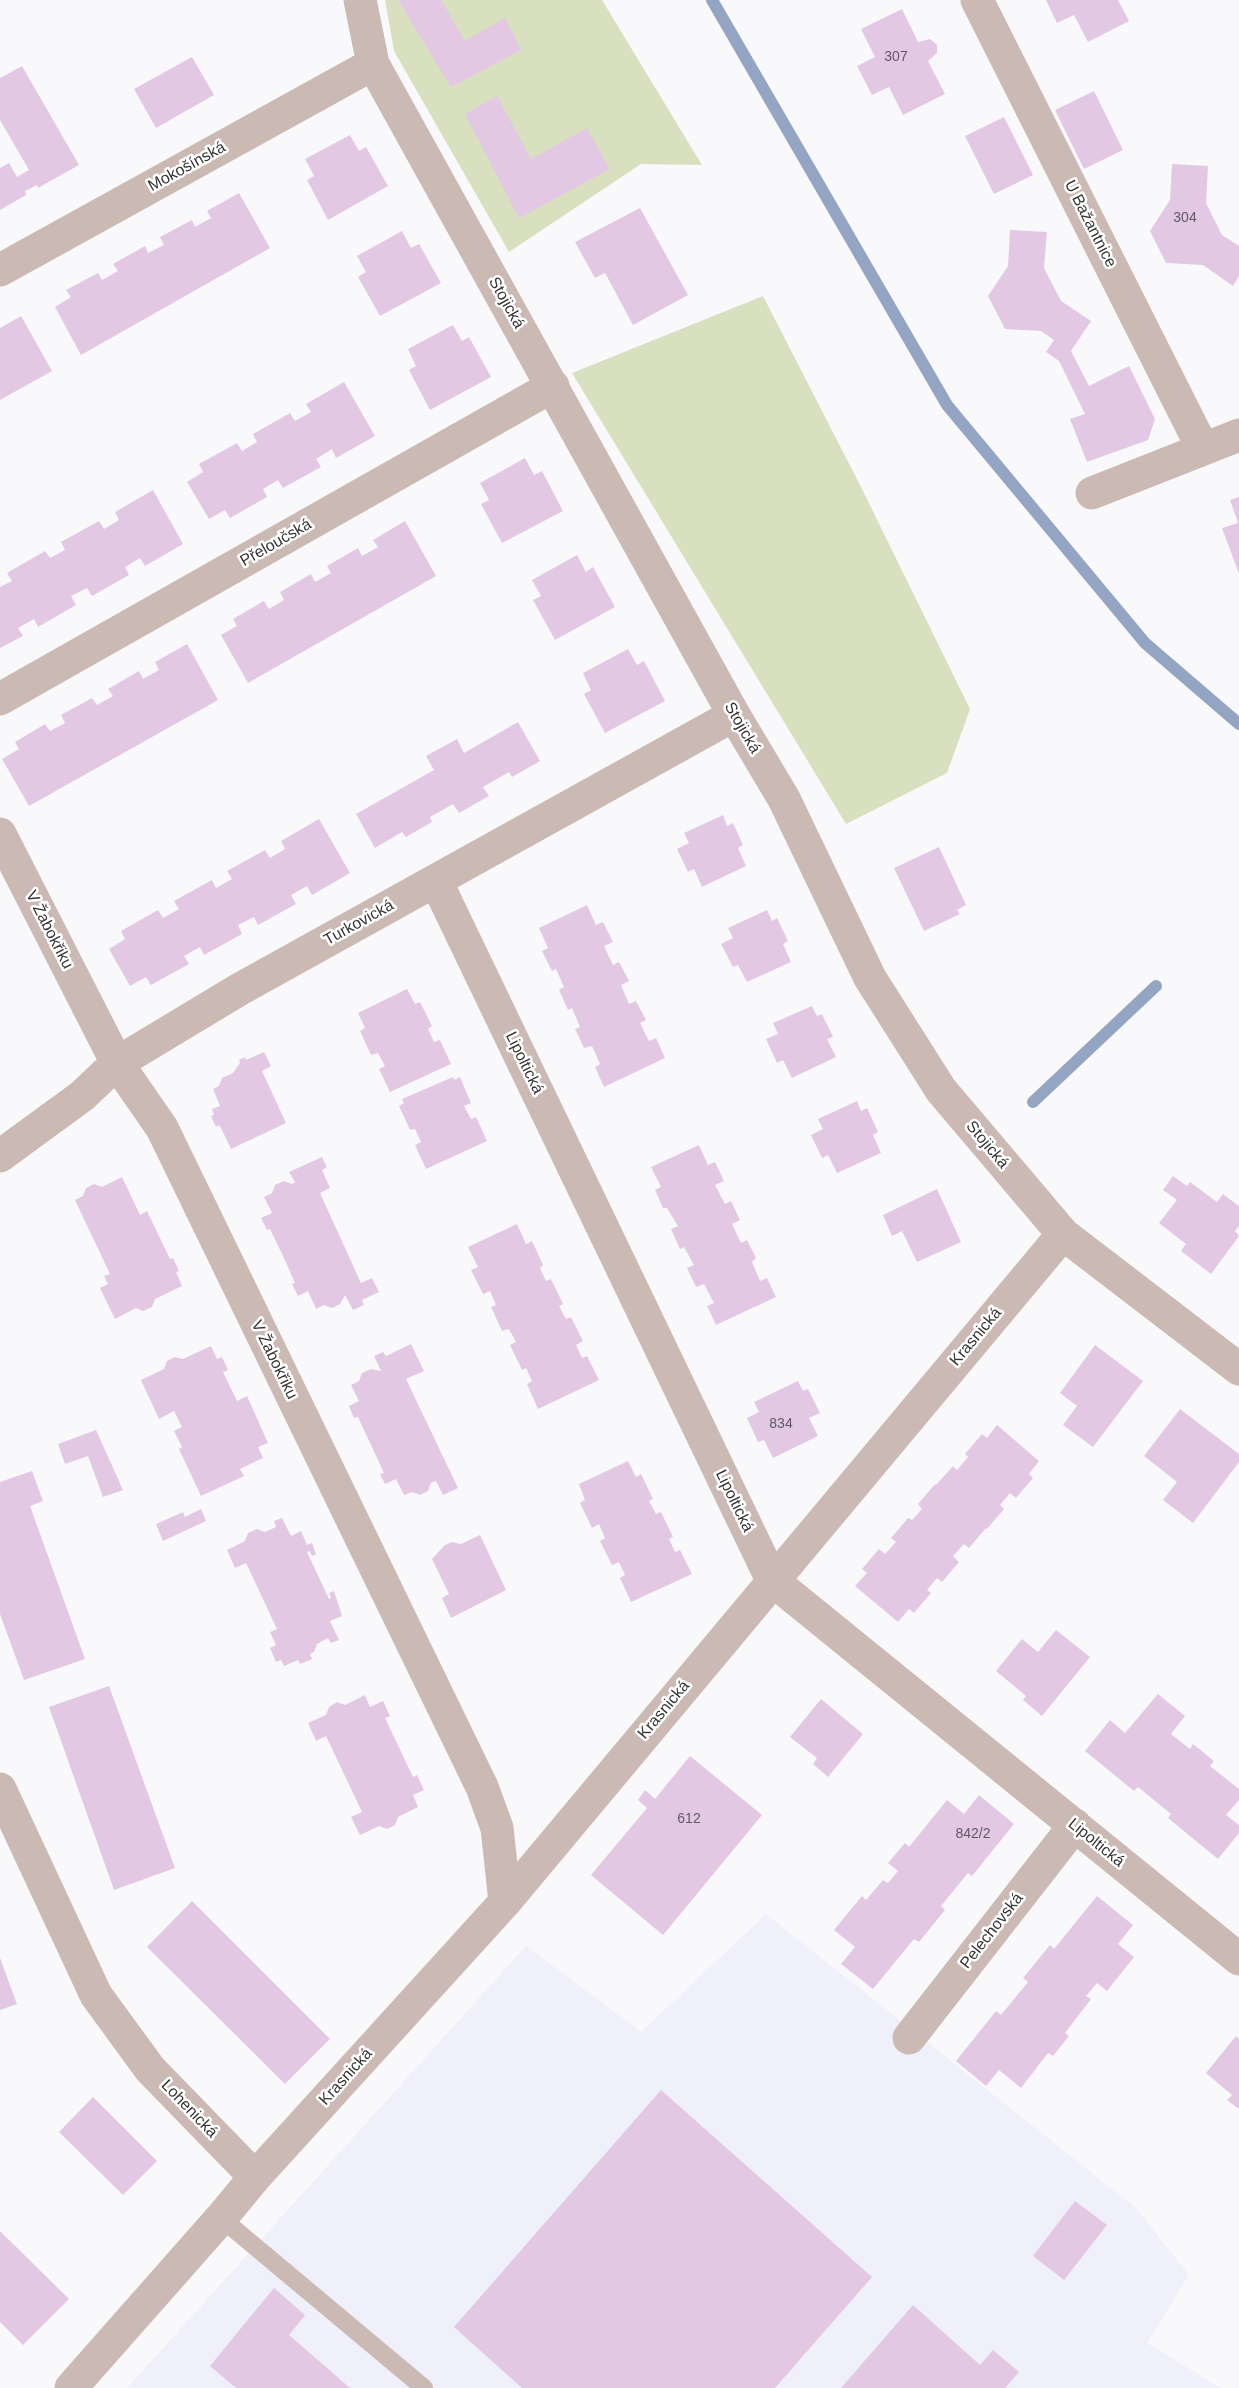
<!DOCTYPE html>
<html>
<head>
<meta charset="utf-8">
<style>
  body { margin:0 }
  canvas { display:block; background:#f9f9fb }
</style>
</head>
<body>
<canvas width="1239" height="2388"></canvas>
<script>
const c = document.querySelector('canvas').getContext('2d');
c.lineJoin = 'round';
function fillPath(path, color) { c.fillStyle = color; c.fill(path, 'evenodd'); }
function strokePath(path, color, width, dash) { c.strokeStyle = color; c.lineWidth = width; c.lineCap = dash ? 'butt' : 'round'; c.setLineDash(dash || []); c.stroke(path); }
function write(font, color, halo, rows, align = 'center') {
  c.font = font + ' Helvetica,sans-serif'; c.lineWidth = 5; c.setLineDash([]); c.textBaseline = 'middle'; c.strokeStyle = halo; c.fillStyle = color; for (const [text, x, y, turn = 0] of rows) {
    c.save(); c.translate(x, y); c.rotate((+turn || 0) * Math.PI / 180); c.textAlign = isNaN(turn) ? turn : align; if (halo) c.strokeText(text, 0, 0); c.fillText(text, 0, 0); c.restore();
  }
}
fillPath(new Path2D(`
  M 766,1914 L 1136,2208 L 1189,2275 L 1147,2343 L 1221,2388 L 127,2388 L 526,1946 L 641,2032 Z`), '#f0f0fa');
fillPath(new Path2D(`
  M 385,0 L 602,0 L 702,165 L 641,164 L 509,252 L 394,51 Z
  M 763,296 L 861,487 L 970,709 L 947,773 L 846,824 L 572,373 Z`), '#d8e0bf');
strokePath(new Path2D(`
  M 712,0 L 947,405 L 1145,643 L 1239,724
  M 1033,1102 L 1156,986`), '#94a5c3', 12);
fillPath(new Path2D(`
  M 398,0 L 441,0 L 465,41 L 505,18 L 521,50 L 451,87 Z
  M 1046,0 L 1118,0 L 1129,21 L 1088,42 L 1074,15 L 1057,23 Z
  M 902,9 L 918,42 L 930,39 L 937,45 L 937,53 L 928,61 L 945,94 L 903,115 L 889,87 L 872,95 L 857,66 L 875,57 L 861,29 Z
  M 192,57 L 214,95 L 156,128 L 134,89 Z
  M 22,66 L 79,165 L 38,188 L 37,185 L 25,191 L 26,195 L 0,210 L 0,168 L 9,163 L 17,177 L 29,170 L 0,120 L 0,78 Z
  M 1094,91 L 1123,150 L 1084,169 L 1055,110 Z
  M 497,96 L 531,159 L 587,128 L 610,169 L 519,218 L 465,114 Z
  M 1004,117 L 1033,175 L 994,194 L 965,136 Z
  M 350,135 L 359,151 L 366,147 L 388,186 L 328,220 L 307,180 L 314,176 L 305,159 Z
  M 1172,164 L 1208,166 L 1206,203 L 1222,235 L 1239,246 L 1239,276 L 1233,286 L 1203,265 L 1166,263 L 1150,231 L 1170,200 Z
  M 239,193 L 270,248 L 81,355 L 55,307 L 71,297 L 66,290 L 98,273 L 102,280 L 118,271 L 113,264 L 145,246 L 148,253 L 164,245 L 160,237 L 192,220 L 195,227 L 211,218 L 207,211 Z
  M 640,208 L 688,295 L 633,325 L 605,273 L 595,278 L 575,242 Z
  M 1010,230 L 1047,232 L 1044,268 L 1061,301 L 1091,321 L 1071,351 L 1089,386 L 1129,366 L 1155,419 L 1148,440 L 1087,462 L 1070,419 L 1085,414 L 1059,361 L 1046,352 L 1054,340 L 1041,331 L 1005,329 L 988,296 L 1008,266 Z
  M 402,231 L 411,248 L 419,244 L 441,283 L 380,316 L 358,277 L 366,272 L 357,256 Z
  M 21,316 L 52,371 L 0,400 L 0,328 Z
  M 453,325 L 462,341 L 469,337 L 491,377 L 430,410 L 409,370 L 416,366 L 408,349 Z
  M 344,382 L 375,436 L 336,458 L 332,449 L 316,459 L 321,467 L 283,488 L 278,480 L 263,489 L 267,497 L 230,518 L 225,510 L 209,519 L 187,482 L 203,472 L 199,464 L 237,443 L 242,451 L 257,442 L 253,434 L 290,413 L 295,421 L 311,412 L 306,404 Z
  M 525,458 L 534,475 L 542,471 L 563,511 L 502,543 L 481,504 L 489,500 L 480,483 Z
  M 153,490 L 183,544 L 145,566 L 140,558 L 125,567 L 129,575 L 92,596 L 87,588 L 71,596 L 76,605 L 38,627 L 34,619 L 18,628 L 23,636 L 0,648 L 0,587 L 12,581 L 7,573 L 45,551 L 50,558 L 65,550 L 61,542 L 99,521 L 104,529 L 119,520 L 115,512 Z
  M 1239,497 L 1239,574 L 1222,528 L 1238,523 L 1230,500 Z
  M 405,521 L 436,576 L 248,683 L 221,635 L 237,626 L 233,619 L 264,601 L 269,609 L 284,600 L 280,592 L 311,574 L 315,582 L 331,573 L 327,566 L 358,548 L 362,556 L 378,547 L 373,540 Z
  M 577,555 L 586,572 L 593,567 L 615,607 L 555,640 L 533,600 L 541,596 L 532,580 Z
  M 187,644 L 218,700 L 29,806 L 2,759 L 19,749 L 15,742 L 45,724 L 50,731 L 65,723 L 61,715 L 92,698 L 97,705 L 113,696 L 108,689 L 139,671 L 143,679 L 159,670 L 155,662 Z
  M 628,649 L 637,665 L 644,661 L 665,701 L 605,733 L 584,694 L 591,690 L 583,673 Z
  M 518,722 L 540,761 L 512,777 L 509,772 L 483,787 L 489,796 L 459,813 L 453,804 L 430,817 L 432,822 L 406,837 L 402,832 L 375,848 L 356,814 L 434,770 L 426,756 L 457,739 L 464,753 Z
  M 723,815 L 727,826 L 733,823 L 743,845 L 738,848 L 746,866 L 702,887 L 694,869 L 688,872 L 677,849 L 689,843 L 684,833 Z
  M 319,819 L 350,873 L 312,895 L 307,886 L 291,895 L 296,904 L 258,925 L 254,917 L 238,925 L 242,934 L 204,955 L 200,947 L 184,956 L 189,964 L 151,985 L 146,977 L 130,986 L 109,949 L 125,939 L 121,931 L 158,910 L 163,918 L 179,909 L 174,901 L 212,880 L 216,888 L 232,879 L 227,871 L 265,850 L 270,858 L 285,849 L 281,841 Z
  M 939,847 L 966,905 L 957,910 L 960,914 L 924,931 L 894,868 Z
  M 587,905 L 596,925 L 603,922 L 613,942 L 604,946 L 613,965 L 619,962 L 629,981 L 621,985 L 629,1004 L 636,1001 L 646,1020 L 640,1023 L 649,1041 L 656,1038 L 665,1058 L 604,1087 L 595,1067 L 600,1064 L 592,1046 L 584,1048 L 575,1029 L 580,1027 L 572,1008 L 568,1010 L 559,990 L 564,987 L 556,969 L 552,971 L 542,951 L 548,948 L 539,928 Z
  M 767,910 L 772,921 L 777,918 L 788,941 L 783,944 L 791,962 L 747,982 L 738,965 L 733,967 L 721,944 L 733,938 L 728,928 Z
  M 407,989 L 415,1004 L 420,1002 L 432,1026 L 428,1029 L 434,1042 L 440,1040 L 451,1064 L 390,1092 L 379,1069 L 385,1066 L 378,1053 L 371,1055 L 360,1031 L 365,1028 L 358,1013 Z
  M 812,1006 L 817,1016 L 822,1014 L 833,1037 L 827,1039 L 836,1057 L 792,1078 L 783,1060 L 777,1063 L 766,1039 L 778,1034 L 773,1023 Z
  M 264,1052 L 271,1066 L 262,1071 L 286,1123 L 231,1149 L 222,1130 L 219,1125 L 216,1127 L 211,1116 L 214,1115 L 212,1109 L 220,1106 L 213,1089 L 219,1086 L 222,1078 L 233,1073 L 240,1063 L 239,1060 L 245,1057 L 246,1060 Z
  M 453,1077 L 454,1080 L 460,1077 L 471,1103 L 464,1106 L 471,1119 L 476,1117 L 487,1141 L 426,1169 L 415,1145 L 421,1142 L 415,1129 L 410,1130 L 399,1106 L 404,1103 L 402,1099 Z
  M 857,1101 L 861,1111 L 867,1108 L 878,1132 L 873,1135 L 881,1153 L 837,1173 L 828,1155 L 822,1158 L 811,1135 L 823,1129 L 818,1119 Z
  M 699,1145 L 708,1165 L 715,1162 L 724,1181 L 715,1185 L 725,1204 L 731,1201 L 740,1220 L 732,1224 L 741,1243 L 747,1240 L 756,1258 L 752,1262 L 760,1281 L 767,1278 L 776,1297 L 716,1325 L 707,1306 L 714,1303 L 704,1284 L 696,1287 L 687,1268 L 694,1265 L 684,1247 L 680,1249 L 671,1229 L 678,1226 L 667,1208 L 663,1208 L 655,1190 L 661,1187 L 651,1167 Z
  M 322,1157 L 327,1167 L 322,1170 L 330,1188 L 320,1193 L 361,1283 L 372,1278 L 379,1292 L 362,1300 L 364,1305 L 353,1310 L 345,1295 L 340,1304 L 332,1308 L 324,1305 L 316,1309 L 308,1291 L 298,1296 L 292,1284 L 295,1283 L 283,1256 L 270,1229 L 267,1230 L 261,1218 L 272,1213 L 264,1197 L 272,1193 L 275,1185 L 284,1181 L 292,1184 L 295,1182 L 289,1172 Z
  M 1173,1176 L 1187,1186 L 1190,1182 L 1217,1202 L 1223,1194 L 1239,1206 L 1239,1226 L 1235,1231 L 1239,1236 L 1211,1274 L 1181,1251 L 1186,1244 L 1159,1223 L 1177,1200 L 1163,1190 Z
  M 122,1177 L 140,1215 L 147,1211 L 170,1259 L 173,1258 L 179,1271 L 176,1272 L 182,1286 L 155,1299 L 152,1307 L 143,1311 L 136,1308 L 115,1319 L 100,1288 L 108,1284 L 104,1276 L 110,1274 L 75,1200 L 83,1196 L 86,1188 L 94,1184 L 102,1187 Z
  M 937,1189 L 961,1242 L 917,1262 L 902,1231 L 892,1236 L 883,1215 Z
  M 517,1224 L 526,1244 L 532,1241 L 543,1265 L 540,1268 L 546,1281 L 551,1279 L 563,1304 L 559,1306 L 566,1319 L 571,1317 L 583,1341 L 576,1345 L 582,1358 L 587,1356 L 599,1380 L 538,1409 L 527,1384 L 532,1381 L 526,1368 L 522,1370 L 510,1345 L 516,1342 L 509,1329 L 502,1331 L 491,1307 L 496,1305 L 490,1291 L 483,1294 L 471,1270 L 478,1267 L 468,1247 Z
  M 411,1344 L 424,1371 L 406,1379 L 458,1488 L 443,1495 L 436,1481 L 431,1483 L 428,1491 L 420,1495 L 412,1492 L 404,1495 L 396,1479 L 385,1484 L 380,1474 L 384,1473 L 358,1417 L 354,1418 L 349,1406 L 359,1401 L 351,1385 L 359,1381 L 362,1373 L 371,1369 L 381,1371 L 374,1356 L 383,1352 L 386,1356 Z
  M 1095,1345 L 1143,1381 L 1093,1447 L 1063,1425 L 1077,1406 L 1060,1393 Z
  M 211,1346 L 217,1359 L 222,1357 L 228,1370 L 223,1372 L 237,1401 L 247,1396 L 268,1443 L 258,1447 L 263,1458 L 240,1469 L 244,1476 L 201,1496 L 179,1449 L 182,1447 L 174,1431 L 182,1427 L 174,1411 L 159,1419 L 141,1380 L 164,1369 L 167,1361 L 175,1357 L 183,1359 Z
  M 798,1381 L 803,1391 L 808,1389 L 820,1413 L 809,1418 L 818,1436 L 773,1458 L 764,1440 L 758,1442 L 747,1418 L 759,1412 L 754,1402 Z
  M 1180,1409 L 1239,1454 L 1239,1462 L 1193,1523 L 1163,1500 L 1177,1482 L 1144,1456 Z
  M 997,1425 L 1039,1461 L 1029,1474 L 1033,1478 L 1016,1498 L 1010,1493 L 1000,1505 L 1004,1509 L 987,1529 L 986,1528 L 969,1548 L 964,1544 L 953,1556 L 959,1562 L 942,1582 L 937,1578 L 927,1590 L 931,1593 L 914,1613 L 909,1609 L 898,1622 L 855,1586 L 867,1573 L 862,1569 L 879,1549 L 885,1554 L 896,1542 L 891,1538 L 908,1518 L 912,1520 L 922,1509 L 918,1504 L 935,1484 L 936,1485 L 953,1466 L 957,1470 L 968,1457 L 965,1454 L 982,1434 L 987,1438 Z
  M 96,1430 L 123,1490 L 103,1497 L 88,1456 L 65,1464 L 58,1444 Z
  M 628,1461 L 636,1477 L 641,1474 L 653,1499 L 649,1501 L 656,1514 L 661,1512 L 673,1537 L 669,1539 L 675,1552 L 680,1550 L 692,1574 L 631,1602 L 620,1578 L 625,1575 L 619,1562 L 612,1565 L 600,1541 L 605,1538 L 599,1524 L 592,1528 L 580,1503 L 585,1500 L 579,1484 Z
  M 32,1471 L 43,1501 L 30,1506 L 85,1659 L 24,1680 L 0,1614 L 0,1482 Z
  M 201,1509 L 206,1521 L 163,1541 L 156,1524 L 183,1512 L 185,1517 Z
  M 282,1518 L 291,1536 L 301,1531 L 307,1545 L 312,1543 L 316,1554 L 312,1556 L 310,1551 L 307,1552 L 329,1599 L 331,1598 L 329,1593 L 334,1591 L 342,1616 L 330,1621 L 339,1640 L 331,1643 L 328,1638 L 317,1644 L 314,1652 L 310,1654 L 312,1659 L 300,1664 L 298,1660 L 284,1666 L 281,1660 L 276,1662 L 270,1648 L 276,1645 L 270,1632 L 277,1629 L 246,1563 L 235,1568 L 227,1550 L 245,1541 L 248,1533 L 257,1529 L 265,1532 L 276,1527 L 274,1521 Z
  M 480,1535 L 506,1590 L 451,1618 L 442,1598 L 449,1594 L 432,1559 L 445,1545 L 452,1542 L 461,1544 Z
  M 1056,1630 L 1090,1657 L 1042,1716 L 1023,1700 L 1026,1696 L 996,1671 L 1022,1639 L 1038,1652 Z
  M 109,1686 L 175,1868 L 114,1890 L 49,1707 Z
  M 1158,1694 L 1185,1716 L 1171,1734 L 1190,1749 L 1193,1744 L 1214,1761 L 1210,1766 L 1239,1789 L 1239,1800 L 1226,1815 L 1239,1825 L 1239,1833 L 1218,1859 L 1168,1818 L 1171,1814 L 1138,1787 L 1134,1791 L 1085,1751 L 1110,1720 L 1125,1733 Z
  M 365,1695 L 370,1707 L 383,1701 L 390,1716 L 385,1718 L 413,1777 L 417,1775 L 424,1790 L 413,1795 L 418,1807 L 398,1817 L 395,1825 L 387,1829 L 379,1826 L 360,1835 L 351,1817 L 362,1812 L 326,1736 L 316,1741 L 308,1723 L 326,1715 L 329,1707 L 337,1702 L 345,1705 Z
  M 821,1699 L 863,1734 L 828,1777 L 813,1764 L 817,1758 L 790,1737 Z
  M 690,1756 L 762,1815 L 663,1935 L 591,1875 L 647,1808 L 638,1800 L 645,1790 L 655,1799 Z
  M 979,1795 L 1014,1824 L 972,1876 L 968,1873 L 941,1906 L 945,1910 L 919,1942 L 914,1939 L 873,1989 L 841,1964 L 855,1947 L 834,1930 L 862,1896 L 866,1900 L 883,1880 L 888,1883 L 898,1871 L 888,1863 L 905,1843 L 909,1847 L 947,1800 L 964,1814 Z
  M 1097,1896 L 1133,1925 L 1118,1944 L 1134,1957 L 1107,1991 L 1097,1983 L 1086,1996 L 1091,1999 L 1065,2033 L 1069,2036 L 1053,2056 L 1048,2053 L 1021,2088 L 999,2070 L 986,2086 L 956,2061 L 996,2011 L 1001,2015 L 1028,1982 L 1023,1978 L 1050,1945 L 1054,1949 Z
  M 192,1901 L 330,2039 L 285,2084 L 147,1947 Z
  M 0,1958 L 17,2004 L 0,2010 Z
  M 1236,2036 L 1239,2039 L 1239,2109 L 1227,2100 L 1232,2095 L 1206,2073 Z
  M 661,2090 L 872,2277 L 775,2388 L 522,2388 L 454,2327 Z
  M 93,2097 L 157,2161 L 123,2195 L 59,2132 Z
  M 1075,2201 L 1107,2225 L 1064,2280 L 1033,2256 Z
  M 0,2231 L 69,2299 L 23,2345 L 0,2322 Z
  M 274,2288 L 305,2315 L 289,2335 L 350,2388 L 236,2388 L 210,2366 Z
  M 913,2305 L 980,2365 L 993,2350 L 1019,2372 L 1006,2387 L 1007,2388 L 841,2388 Z`), '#e3c8e4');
strokePath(new Path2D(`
  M 221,2218 L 424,2388`), '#cbb9b4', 18);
strokePath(new Path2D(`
  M 360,0 L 373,64 L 734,715 L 784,799 L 870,978 L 941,1090 L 1063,1234 L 1239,1369
  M 977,0 L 1203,449
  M 0,270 L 373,64
  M 1092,493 L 1239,435
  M 0,699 L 553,386
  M 0,834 L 117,1063 L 162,1128 L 482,1787 L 497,1828 L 505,1902
  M 436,881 L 772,1580 L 1239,1959
  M 0,1156 L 82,1096 L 117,1063 L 240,989 L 734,715
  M 0,1789 L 96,1995 L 150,2069 L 255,2177
  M 909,2038 L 1075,1825
  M 71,2388 L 221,2218 L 255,2177 L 505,1902 L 1063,1234`), '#cbb9b4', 33);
write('14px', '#605a62', null, [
  ["307",896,57],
  ["304",1185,218],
  ["834",781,1424],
  ["612",689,1819],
  ["842/2",973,1834]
]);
write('16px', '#353536', '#fff', [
  ["Mokošínská",187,167,-29],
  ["U Bažantnice",1090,224,63],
  ["Stojická",506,303,61],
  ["Přeloučská",276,543,-30],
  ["Stojická",742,728,60],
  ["Turkovická",359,923,-29],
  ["V Žabokřiku",49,930,63],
  ["Lipoltická",524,1063,64],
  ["Stojická",987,1145,50],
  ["Krasnická",976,1337,-50],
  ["V Žabokřiku",274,1360,64],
  ["Lipoltická",734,1501,64],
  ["Krasnická",664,1710,-50],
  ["Lipoltická",1096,1843,39],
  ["Pelechovská",992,1931,-52],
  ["Krasnická",346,2077,-48],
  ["Lohenická",189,2109,46]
]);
</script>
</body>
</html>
